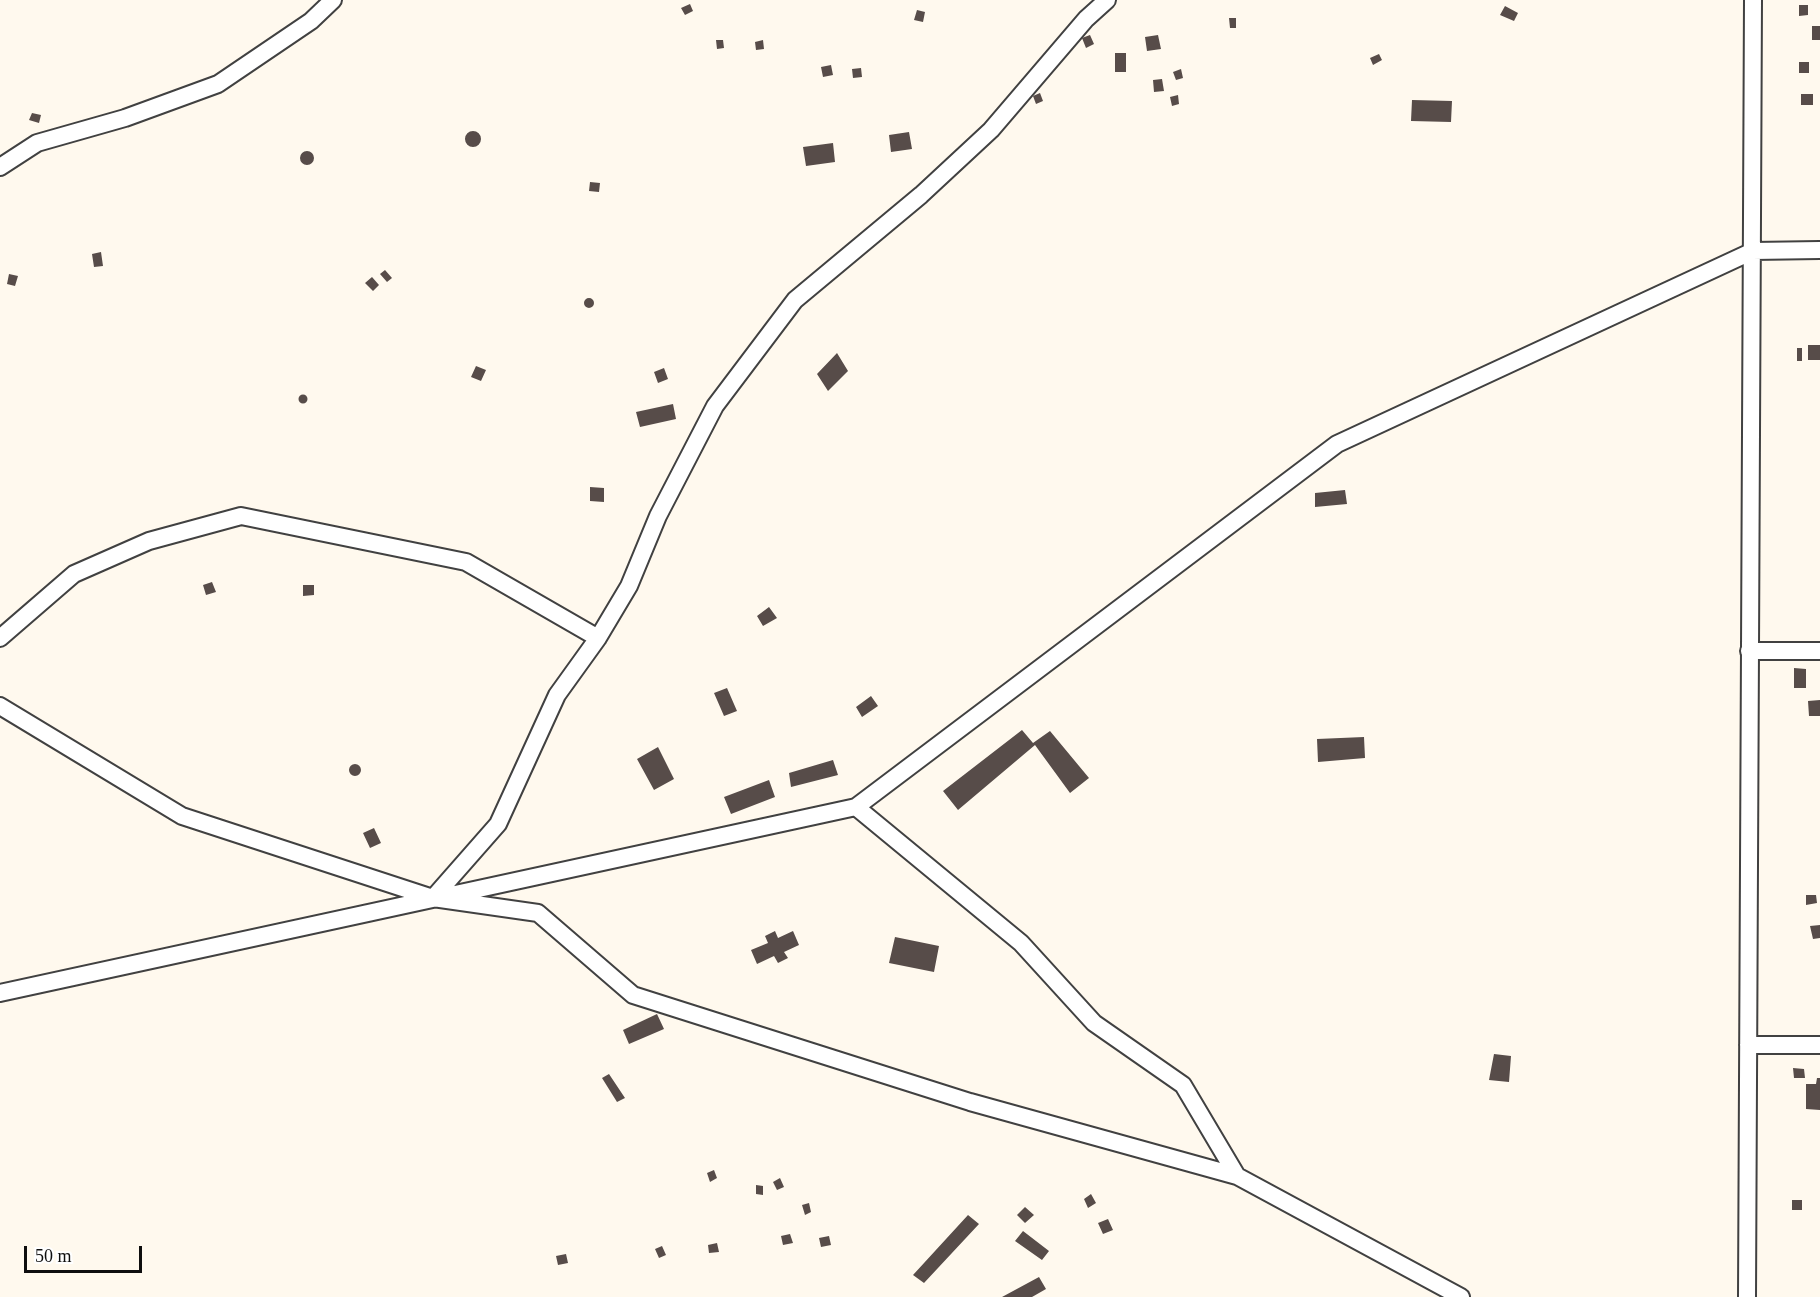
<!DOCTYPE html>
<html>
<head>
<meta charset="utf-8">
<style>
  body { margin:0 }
  #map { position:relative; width:1820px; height:1297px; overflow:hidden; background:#fff9ee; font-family:"Times New Roman",serif }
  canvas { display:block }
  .scale { position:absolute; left:24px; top:1246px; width:118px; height:27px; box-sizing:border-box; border:3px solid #0e0e0e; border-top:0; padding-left:8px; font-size:18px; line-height:21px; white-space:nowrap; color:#0e0e0e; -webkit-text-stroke:4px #fff; paint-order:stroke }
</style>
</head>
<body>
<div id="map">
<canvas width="1820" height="1297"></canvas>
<div class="scale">50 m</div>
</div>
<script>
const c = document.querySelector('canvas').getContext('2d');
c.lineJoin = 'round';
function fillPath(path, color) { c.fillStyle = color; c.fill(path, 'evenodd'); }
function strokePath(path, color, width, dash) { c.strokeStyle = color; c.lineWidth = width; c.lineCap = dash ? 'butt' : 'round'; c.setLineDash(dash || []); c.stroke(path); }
fillPath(new Path2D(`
  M 690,4 L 693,11 L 685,15 L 681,8 Z
  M 1799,5 L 1808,5 L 1808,15 L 1799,16 Z
  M 1505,6 L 1518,13 L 1514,21 L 1500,15 Z
  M 917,10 L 925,12 L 923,22 L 914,20 Z
  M 1229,18 L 1236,18 L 1236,28 L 1230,28 Z
  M 1812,26 L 1820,26 L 1820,40 L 1812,40 Z
  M 1090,35 L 1094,44 L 1086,48 L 1082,38 Z
  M 1158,35 L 1161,49 L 1147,51 L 1145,37 Z
  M 716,40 L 723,40 L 724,48 L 717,49 Z
  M 763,40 L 764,49 L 756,50 L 755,42 Z
  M 1115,53 L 1126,53 L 1126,72 L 1115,72 Z
  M 1379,54 L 1382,60 L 1373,65 L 1370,58 Z
  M 1799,62 L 1809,62 L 1809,73 L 1799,73 Z
  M 831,65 L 833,75 L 823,77 L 821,67 Z
  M 861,68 L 862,77 L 853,78 L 852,69 Z
  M 1181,69 L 1183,78 L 1176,80 L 1173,72 Z
  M 1162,79 L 1164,91 L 1154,92 L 1153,80 Z
  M 1040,93 L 1043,101 L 1036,104 L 1033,96 Z
  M 1801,94 L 1813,94 L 1813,105 L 1801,105 Z
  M 1178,95 L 1179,104 L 1172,106 L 1170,97 Z
  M 1412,100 L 1452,101 L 1451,122 L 1411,121 Z
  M 32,113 L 41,115 L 39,123 L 29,120 Z
  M465 139a8 8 0 1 1 16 0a8 8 0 1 1-16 0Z
  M 909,132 L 912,149 L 891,152 L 889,135 Z
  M 833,143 L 835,162 L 806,166 L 803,147 Z
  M300 158a7 7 0 1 1 14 0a7 7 0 1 1-14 0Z
  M 590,182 L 600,183 L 599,192 L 589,191 Z
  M 101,252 L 103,266 L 94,267 L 92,254 Z
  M 385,270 L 392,278 L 387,282 L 380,274 Z
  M 9,274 L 18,276 L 15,286 L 7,284 Z
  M 372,277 L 379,285 L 373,291 L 365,283 Z
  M584 303a5 5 0 1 1 10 0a5 5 0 1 1-10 0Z
  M 1808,345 L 1820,345 L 1820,360 L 1808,360 Z
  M 1797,348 L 1802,348 L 1802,361 L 1797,361 Z
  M 837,353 L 848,371 L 828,391 L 817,374 Z
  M 476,366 L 486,370 L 481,381 L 471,377 Z
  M 664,368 L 668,379 L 658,383 L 654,372 Z
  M298.5 399a4.5 4.5 0 1 1 9 0a4.5 4.5 0 1 1-9 0Z
  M 673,404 L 676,419 L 640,427 L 636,412 Z
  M 590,487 L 604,488 L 604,502 L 590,501 Z
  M 1345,490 L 1347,504 L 1315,507 L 1315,493 Z
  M 212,582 L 216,592 L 206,595 L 203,585 Z
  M 303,585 L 314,585 L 314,595 L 303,596 Z
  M 769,607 L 777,618 L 763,626 L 757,616 Z
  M 1794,668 L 1806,669 L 1806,688 L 1794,688 Z
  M 727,688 L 737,711 L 724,716 L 714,693 Z
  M 871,696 L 878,706 L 862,717 L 856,707 Z
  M 1820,700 L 1820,716 L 1809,716 L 1808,701 Z
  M 1022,730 L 1033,743 L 1050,731 L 1089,778 L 1070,793 L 1035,745 L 958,810 L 943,791 Z
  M 1364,737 L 1365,758 L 1318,762 L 1317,739 Z
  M 658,747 L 674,779 L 654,790 L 637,759 Z
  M 833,760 L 838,775 L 791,787 L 789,773 Z
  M349 770a6 6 0 1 1 12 0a6 6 0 1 1-12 0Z
  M 769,780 L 775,797 L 731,814 L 724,797 Z
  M 374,828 L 381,843 L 370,848 L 363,833 Z
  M 1806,895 L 1816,895 L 1817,903 L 1806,905 Z
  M 1820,925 L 1820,938 L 1813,939 L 1810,926 Z
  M 775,931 L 778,938 L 793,931 L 799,945 L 784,952 L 788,958 L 778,963 L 774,956 L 757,964 L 751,950 L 768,943 L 765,936 Z
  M 895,937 L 939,946 L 934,972 L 889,963 Z
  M 657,1014 L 664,1029 L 629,1044 L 623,1030 Z
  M 1494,1054 L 1511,1056 L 1509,1082 L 1489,1080 Z
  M 1793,1068 L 1804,1069 L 1805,1078 L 1794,1078 Z
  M 609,1074 L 625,1098 L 617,1102 L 602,1078 Z
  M 1817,1078 L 1820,1078 L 1820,1110 L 1806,1109 L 1806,1084 L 1816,1084 Z
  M 714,1170 L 717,1178 L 710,1182 L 707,1173 Z
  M 780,1178 L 784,1187 L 777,1190 L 773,1182 Z
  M 756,1185 L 763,1186 L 763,1195 L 756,1194 Z
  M 1091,1194 L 1096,1203 L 1088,1208 L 1084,1199 Z
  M 1792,1200 L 1802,1200 L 1802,1210 L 1792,1210 Z
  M 809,1203 L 811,1212 L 805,1215 L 802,1205 Z
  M 1025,1207 L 1034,1215 L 1025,1223 L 1017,1215 Z
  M 968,1215 L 979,1224 L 924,1283 L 913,1275 Z
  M 1108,1219 L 1113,1230 L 1103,1234 L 1098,1223 Z
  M 1023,1231 L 1049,1251 L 1042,1260 L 1015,1241 Z
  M 790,1234 L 793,1243 L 783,1245 L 781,1236 Z
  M 829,1236 L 831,1245 L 821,1247 L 819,1238 Z
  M 717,1243 L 719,1252 L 709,1253 L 708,1245 Z
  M 662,1246 L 666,1255 L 659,1258 L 655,1249 Z
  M 566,1254 L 568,1263 L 558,1265 L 556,1256 Z
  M 1039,1277 L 1046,1289 L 1032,1297 L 1002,1297 Z`), '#574c49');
const minor = new Path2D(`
  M 0,167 L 37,143 L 125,118 L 218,84 L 311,21 L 333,0
  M 0,638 L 74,574 L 149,541 L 241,516 L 466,562 L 598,638 L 557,695 L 498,824 L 433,898
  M 598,638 L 629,586 L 658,516 L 715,406 L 795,300 L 921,195 L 991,130 L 1086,19 L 1107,0
  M 1749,651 L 1820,651
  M 0,706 L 182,816 L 433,898 L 538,913 L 633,995 L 970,1102 L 1237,1176
  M 856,807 L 1337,444 L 1753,251 L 1820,250
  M 0,993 L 856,807 L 1021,943 L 1094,1023 L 1183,1085 L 1237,1176 L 1461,1297
  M 1748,1045 L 1820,1045
  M 1747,1297 L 1753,0`);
strokePath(minor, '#414141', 20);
strokePath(minor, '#fff', 16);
</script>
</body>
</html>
